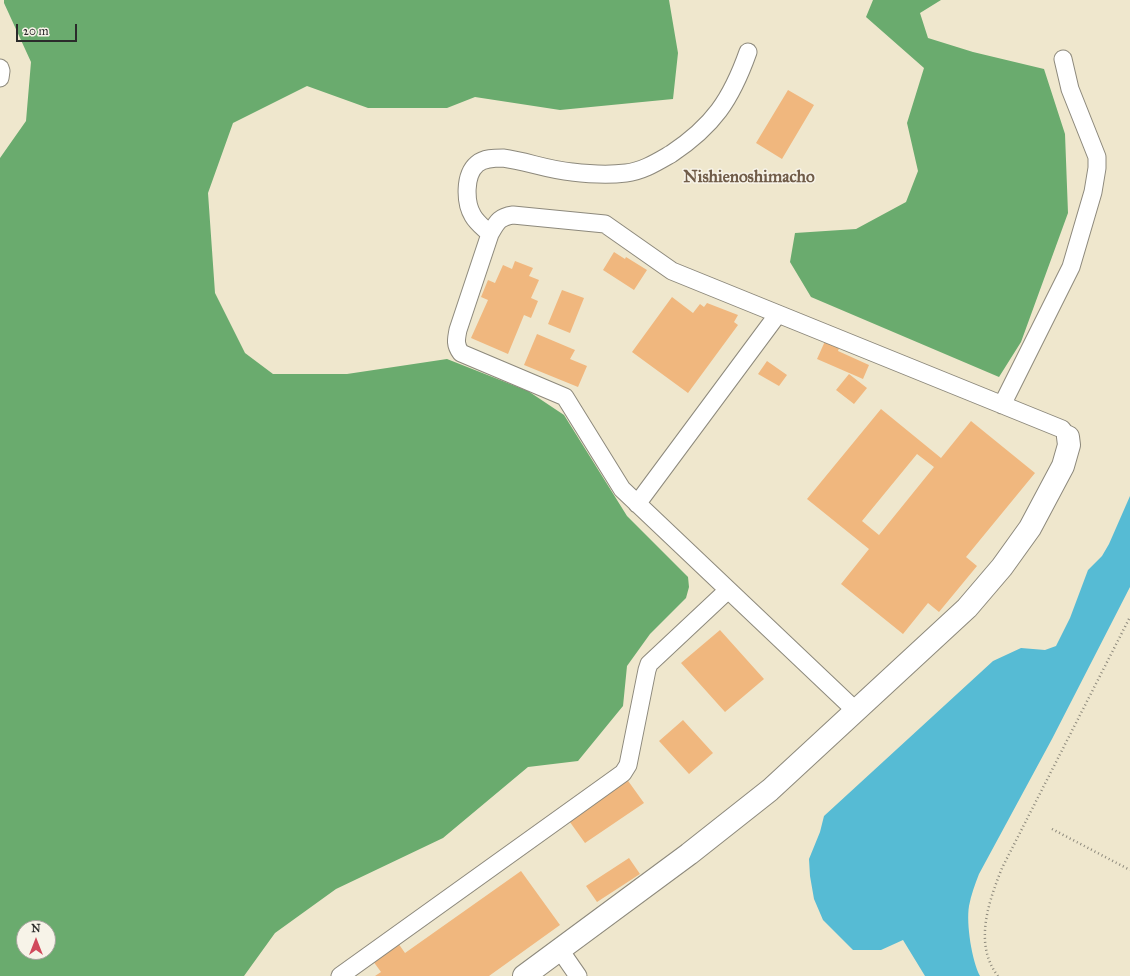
<!DOCTYPE html>
<html>
<head>
<meta charset="utf-8">
<style>
  body { margin:0 }
  #map { position:relative; width:1130px; height:976px; overflow:hidden; background:#efe7cd; font-family:"IM FELL Great Primer",serif }
  canvas { display:block }
  .north { position:absolute; left:16px; top:920px; width:40px; height:40px; box-sizing:border-box; background:#f7f3e8; border:1px solid #a5a39c; border-radius:50%; rotate:0deg; font-size:11px; font-weight:700; line-height:16px; text-align:center; color:#2b2b2b }
  .north::after { content:''; display:block; margin:auto; width:14px; height:18px; background:#d1495b; clip-path:polygon(50% 0,100% 100%,50% 72%,0 100%) }
  .scale { position:absolute; left:16px; top:24px; width:61px; height:18px; box-sizing:border-box; border:2px solid #2b2b2b; border-top:0; padding-left:5px; font-size:12px; line-height:14px; white-space:nowrap; color:#2b2b2b; -webkit-text-stroke:3px #f7f3e8; paint-order:stroke }
</style>
</head>
<body>
<div id="map">
<canvas width="1130" height="976"></canvas>
<div class="north">N</div>
<div class="scale">20 m</div>
</div>
<script>
const c = document.querySelector('canvas').getContext('2d');
c.lineJoin = 'round';
function fillPath(path, color) { c.fillStyle = color; c.fill(path, 'evenodd'); }
function strokePath(path, color, width, dash) { c.strokeStyle = color; c.lineWidth = width; c.lineCap = dash ? 'butt' : 'round'; c.setLineDash(dash || []); c.stroke(path); }
function write(font, color, halo, rows, align = 'center') {
  c.font = font + ' "IM FELL Great Primer",serif'; c.lineWidth = 3; c.setLineDash([]); c.textBaseline = 'middle'; c.strokeStyle = halo; c.fillStyle = color; for (const [text, x, y, turn = 0] of rows) {
    c.save(); c.translate(x, y); c.rotate((+turn || 0) * Math.PI / 180); c.textAlign = isNaN(turn) ? turn : align; if (halo) c.strokeText(text, 0, 0); c.fillText(text, 0, 0); c.restore();
  }
}
fillPath(new Path2D(`
  M 4,0 L 669,0 L 678,53 L 673,99 L 560,110 L 475,97 L 447,108 L 368,108 L 307,86 L 233,123 L 208,193 L 215,293 L 245,353 L 273,374 L 347,374 L 447,359 L 528,391 L 564,415 L 627,516 L 688,577 L 689,587 L 686,598 L 650,634 L 627,666 L 623,706 L 578,761 L 528,767 L 443,838 L 336,889 L 275,933 L 244,976 L 0,976 L 0,158 L 26,121 L 31,62 L 4,3 ZM 24,928 L 48,928 L 48,952 L 24,952 Z
  M 873,0 L 941,0 L 920,13 L 928,38 L 973,52 L 1044,69 L 1065,134 L 1068,213 L 1021,342 L 999,377 L 811,297 L 790,262 L 795,233 L 856,229 L 906,202 L 918,171 L 907,123 L 924,68 L 866,17 Z`), '#6aab6e');
fillPath(new Path2D(`
  M 1130,496 L 1130,587 L 1052,739 L 979,874 C 975,884 971,895 969,906 C 966,924 972,961 980,976 L 925,976 L 903,940 L 881,950 L 853,950 L 823,920 L 814,899 L 810,876 L 809,859 L 820,832 L 824,816 L 993,661 L 1021,648 L 1045,650 L 1056,646 L 1070,618 L 1088,570 L 1102,556 L 1109,544 Z`), '#56bbd4');
fillPath(new Path2D(`
  M 788,90 L 814,105 L 782,159 L 756,143 Z
  M 614,252 L 625,259 L 626,257 L 647,270 L 634,290 L 603,270 Z
  M 515,261 L 533,268 L 529,276 L 539,280 L 531,298 L 538,301 L 531,318 L 524,315 L 508,354 L 471,338 L 488,300 L 481,297 L 488,280 L 495,283 L 503,265 L 512,269 Z
  M 562,290 L 584,298 L 570,333 L 548,324 Z
  M 672,297 L 693,313 L 700,304 L 704,307 L 707,303 L 738,315 L 734,322 L 738,325 L 688,393 L 632,352 Z
  M 537,334 L 575,350 L 570,359 L 587,366 L 578,387 L 524,365 Z
  M 826,339 L 840,345 L 838,351 L 869,365 L 863,379 L 817,359 Z
  M 767,361 L 787,375 L 779,386 L 758,374 Z
  M 849,374 L 867,388 L 854,404 L 836,390 Z
  M 881,409 L 941,458 L 971,421 L 1035,473 L 966,557 L 977,566 L 939,612 L 928,603 L 903,634 L 841,584 L 869,549 L 807,499 ZM 917,454 L 934,467 L 879,535 L 862,521 Z
  M 720,630 L 764,679 L 725,712 L 681,663 Z
  M 683,720 L 713,753 L 689,774 L 659,741 Z
  M 626,778 L 644,803 L 585,843 L 567,818 Z
  M 629,858 L 640,874 L 597,902 L 586,886 Z
  M 521,871 L 560,925 L 489,976 L 375,976 L 381,972 L 373,961 L 398,943 L 405,953 Z`), '#f0b77e');
const street = new Path2D(`
  M 0,68 L 1,71 L 0,78
  M 490,234 C 484,228 477,223 473,216 C 465,203 464,175 477,164 C 484,158 495,158 503,158 C 526,161 548,170 572,172 C 589,174 609,175 626,173 C 643,171 657,162 671,154 C 713,126 731,100 748,52
  M 1002,405 L 1071,267 L 1093,192 L 1097,168 L 1097,157 L 1070,89 L 1063,59
  M 637,504 L 778,314
  M 856,711 L 622,489 L 565,397 L 461,353 C 455,345 456,340 458,330 L 490,234 C 497,222 499,217 513,215 L 605,224 L 672,271 L 1062,429 L 1068,437
  M 560,950 L 578,976
  M 340,976 L 623,773 L 628,765 L 647,670 L 649,664 L 728,590`);
const secondary = new Path2D(`
  M 524,976 L 689,854 L 770,790 L 967,608 L 1002,567 L 1030,528 L 1063,466 L 1069,445 L 1068,437`);
strokePath(street, '#8d897c', 19);
strokePath(secondary, '#8d897c', 24);
strokePath(new Path2D(`
  M 1052,829 L 1130,870
  M 998,976 C 973,944 989,901 1002,868 L 1130,617`), '#8d897c', 2.5, [1, 3]);
strokePath(street, '#fff', 17);
strokePath(secondary, '#fff', 22);
write('bold 17px', '#705c48', '#f7f3e8', [
  ["Nishienoshimacho",749,178]
]);
</script>
</body>
</html>
